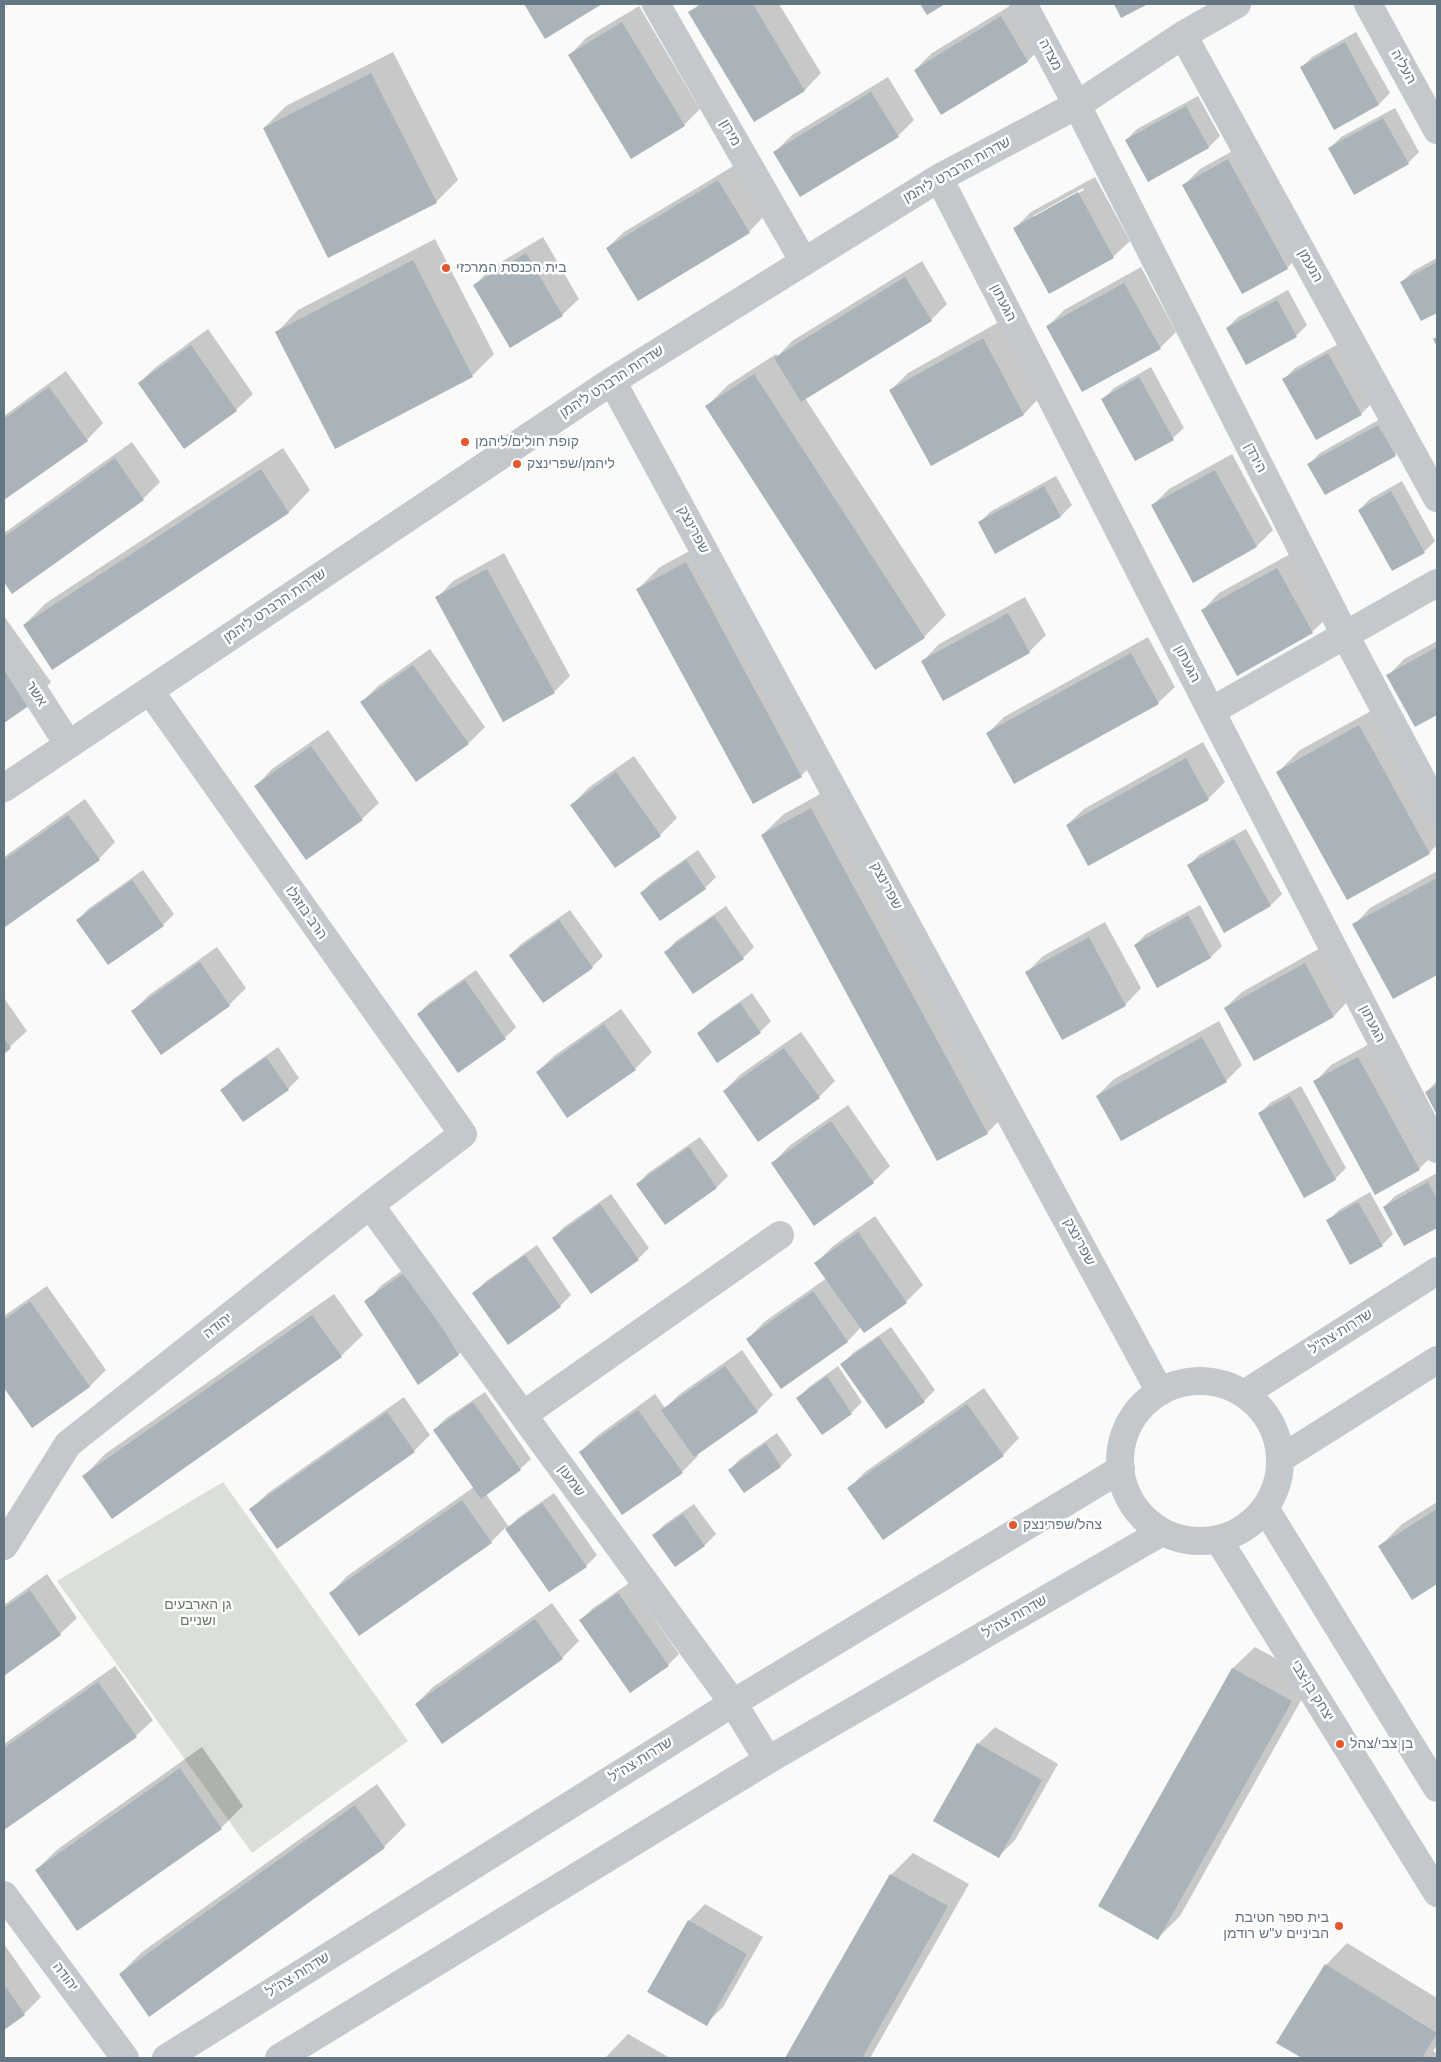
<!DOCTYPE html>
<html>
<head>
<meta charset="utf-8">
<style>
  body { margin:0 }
  #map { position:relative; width:1441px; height:2062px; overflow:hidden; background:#fafaf8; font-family:Helvetica,sans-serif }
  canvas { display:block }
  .frame { position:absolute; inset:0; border:5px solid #657683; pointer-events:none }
</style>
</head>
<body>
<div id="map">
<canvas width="1441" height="2062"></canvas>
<div class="frame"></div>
</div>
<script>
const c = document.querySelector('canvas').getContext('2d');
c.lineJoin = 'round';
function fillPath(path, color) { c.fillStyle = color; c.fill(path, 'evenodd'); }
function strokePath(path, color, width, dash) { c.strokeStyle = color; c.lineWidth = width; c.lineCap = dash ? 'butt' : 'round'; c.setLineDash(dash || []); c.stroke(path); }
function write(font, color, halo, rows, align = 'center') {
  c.font = font + ' Helvetica,"Noto Sans Hebrew",sans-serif'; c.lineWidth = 5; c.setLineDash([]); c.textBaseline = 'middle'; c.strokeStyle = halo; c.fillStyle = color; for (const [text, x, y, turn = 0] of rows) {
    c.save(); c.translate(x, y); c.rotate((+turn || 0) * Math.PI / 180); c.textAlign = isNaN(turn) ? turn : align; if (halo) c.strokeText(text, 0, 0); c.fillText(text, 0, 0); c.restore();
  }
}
fillPath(new Path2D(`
  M 223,1482 L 408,1741 L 252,1853 L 57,1581 Z`), '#dadfd7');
fillPath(new Path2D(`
  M 525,4 L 600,4 L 545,37 Z
  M 699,4 L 779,4 L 821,73 L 805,90 L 754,120 L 690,13 Z
  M 1013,4 L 1044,44 L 1028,61 L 941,113 L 915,70 L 932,53 Z
  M 639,6 L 700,109 L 684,125 L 570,55 L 586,38 Z
  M 1356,32 L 1390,93 L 1379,104 L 1335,128 L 1301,68 L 1312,57 Z
  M 393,52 L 458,180 L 436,202 L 264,128 L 286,106 Z
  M 888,77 L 914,120 L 898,136 L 775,152 L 792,135 Z
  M 1198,96 L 1220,136 L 1209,147 L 1148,180 L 1126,140 L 1137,129 Z
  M 1395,108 L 1419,152 L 1408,163 L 1330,148 L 1341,137 Z
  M 1245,144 L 1304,251 L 1287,268 L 1242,292 L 1184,185 L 1200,169 Z
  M 735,165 L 765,215 L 749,232 L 607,248 L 624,232 Z
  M 1095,177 L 1130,241 L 1113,257 L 1015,228 L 1031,212 ZM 1083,188 L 1084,190 L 1033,219 L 1033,216 Z
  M 543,237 L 579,299 L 562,315 L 475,285 L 491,268 Z
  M 435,239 L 494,354 L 472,376 L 277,332 L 298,310 Z
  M 1437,258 L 1437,311 L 1422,320 L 1402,282 L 1413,271 Z
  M 922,261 L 947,304 L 931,320 L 805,398 L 946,615 L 924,637 L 706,407 L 728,385 L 776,354 L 778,356 L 792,341 Z
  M 1141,267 L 1176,332 L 1160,348 L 1047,327 L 1064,310 Z
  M 1288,290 L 1307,325 L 1296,336 L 1227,328 L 1238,317 Z
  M 999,322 L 1040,397 L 1024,414 L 932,465 L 891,390 L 908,373 Z
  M 208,329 L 253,394 L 236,410 L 139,383 L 156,367 Z
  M 1340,343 L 1372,403 L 1361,414 L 1284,379 L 1295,368 Z
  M 1151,367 L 1184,428 L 1173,438 L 1103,399 L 1114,388 Z
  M 66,371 L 103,423 L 87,440 L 4,499 L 4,416 Z
  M 1389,414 L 1406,444 L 1395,455 L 1309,464 L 1320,453 Z
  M 132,442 L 160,482 L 143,499 L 12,592 L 4,580 L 4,533 Z
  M 283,448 L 310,490 L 289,512 L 52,668 L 24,625 L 46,603 Z
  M 1232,454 L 1273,530 L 1257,546 L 1193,581 L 1152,506 L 1169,489 Z
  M 1056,476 L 1072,505 L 1061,516 L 995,552 L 979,523 L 990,512 Z
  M 1402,481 L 1435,541 L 1424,552 L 1359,510 L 1370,499 Z
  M 708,541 L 823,754 L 801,776 L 638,589 L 660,567 Z
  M 1294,552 L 1329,616 L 1312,632 L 1203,610 L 1219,593 Z
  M 504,553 L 570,676 L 554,692 L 437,598 L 453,581 Z
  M 1025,597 L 1046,635 L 1029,652 L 923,661 L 939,644 Z
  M 4,616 L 51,682 L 29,704 L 4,722 Z
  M 1148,637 L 1175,687 L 1158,703 L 988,733 L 1004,717 Z
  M 1437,641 L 1437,714 L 1415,726 L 1388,676 L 1404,659 Z
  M 430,649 L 485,727 L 469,743 L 417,780 L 362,702 L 378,686 Z
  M 1382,705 L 1437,806 L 1437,845 L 1429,853 L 1278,772 L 1300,750 Z
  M 328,730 L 379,803 L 362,819 L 256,786 L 272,769 Z
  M 1203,742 L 1225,782 L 1208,799 L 1067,825 L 1084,809 Z
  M 634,756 L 677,818 L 660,835 L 615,867 L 572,805 L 588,788 Z
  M 833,787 L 1009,1111 L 987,1133 L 762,835 L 784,814 Z
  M 85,799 L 115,842 L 99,859 L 5,925 L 4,857 Z
  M 1246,829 L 1282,894 L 1271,905 L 1188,866 L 1199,855 Z
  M 698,850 L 716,877 L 705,888 L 660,920 L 641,893 L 652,882 Z
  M 143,870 L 174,914 L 163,925 L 78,920 L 88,909 Z
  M 1437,871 L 1437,973 L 1394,997 L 1354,925 L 1370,908 Z
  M 1200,905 L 1222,946 L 1211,957 L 1158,986 L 1135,945 L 1146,934 Z
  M 726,906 L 754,947 L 743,958 L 666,952 L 676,941 Z
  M 570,910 L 603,956 L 592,967 L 510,955 L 521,944 Z
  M 1105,922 L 1141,988 L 1125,1005 L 1027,972 L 1043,956 Z
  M 217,947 L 246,988 L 229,1005 L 162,1053 L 133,1011 L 149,995 Z
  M 1322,947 L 1350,999 L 1334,1016 L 1254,1060 L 1225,1008 L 1242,992 Z
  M 476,970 L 516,1027 L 505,1038 L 418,1014 L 429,1003 Z
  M 752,993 L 771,1021 L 760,1032 L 698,1034 L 709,1023 Z
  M 4,998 L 27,1031 L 4,1052 Z
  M 621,1009 L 652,1052 L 635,1069 L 537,1072 L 554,1056 Z
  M 1219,1021 L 1242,1065 L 1226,1081 L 1097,1096 L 1114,1079 Z
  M 801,1032 L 835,1081 L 819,1097 L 724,1091 L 741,1074 Z
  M 1375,1041 L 1436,1152 L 1419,1169 L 1315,1082 L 1331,1065 Z
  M 278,1047 L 299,1078 L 288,1089 L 243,1121 L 222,1090 L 233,1079 Z
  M 1437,1081 L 1437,1113 L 1426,1092 Z
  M 1301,1086 L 1346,1168 L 1335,1179 L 1259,1114 L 1270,1103 Z
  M 848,1105 L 890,1166 L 873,1182 L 773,1163 L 789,1146 Z
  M 700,1137 L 728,1176 L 717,1187 L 665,1223 L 638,1184 L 648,1173 Z
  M 1437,1173 L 1437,1226 L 1405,1244 L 1384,1207 L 1395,1196 Z
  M 1370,1192 L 1393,1234 L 1382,1245 L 1328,1221 L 1339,1210 Z
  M 611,1194 L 649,1248 L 638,1259 L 553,1238 L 564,1227 Z
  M 875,1216 L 923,1285 L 906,1302 L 864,1331 L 861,1327 L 848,1341 L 781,1387 L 748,1339 L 764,1322 L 827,1278 L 816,1263 L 833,1246 Z
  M 537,1245 L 571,1295 L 560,1306 L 474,1293 L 485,1282 Z
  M 424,1255 L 475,1337 L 459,1354 L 418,1383 L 366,1302 L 382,1285 Z
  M 47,1286 L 106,1370 L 90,1386 L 33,1427 L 4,1386 L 4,1316 Z
  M 334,1294 L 363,1335 L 341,1356 L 84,1476 L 105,1454 Z
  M 891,1327 L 935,1390 L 924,1401 L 842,1364 L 853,1353 Z
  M 742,1350 L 773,1395 L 757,1411 L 697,1453 L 698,1456 L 682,1472 L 580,1452 L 597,1436 L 655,1394 L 665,1408 L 680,1394 Z
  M 838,1366 L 862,1402 L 851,1413 L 822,1433 L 798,1398 L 809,1387 Z
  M 984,1388 L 1019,1438 L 1003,1455 L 848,1489 L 865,1472 Z
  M 485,1392 L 531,1459 L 520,1469 L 486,1494 L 509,1527 L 518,1518 L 554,1493 L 597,1555 L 586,1566 L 550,1591 L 506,1527 L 491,1542 L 331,1593 L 347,1576 L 474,1487 L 434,1430 L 445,1419 Z
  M 404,1397 L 430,1435 L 414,1451 L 251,1509 L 268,1493 Z
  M 777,1433 L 792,1455 L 781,1466 L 744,1491 L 729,1470 L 740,1459 Z
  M 1437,1502 L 1437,1583 L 1413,1598 L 1380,1546 L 1402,1524 Z
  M 694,1504 L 716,1534 L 705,1545 L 675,1566 L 654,1535 L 665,1524 Z
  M 47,1574 L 77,1618 L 60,1634 L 4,1674 L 4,1605 Z
  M 629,1583 L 679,1654 L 668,1665 L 581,1620 L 592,1609 Z
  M 552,1603 L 579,1641 L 562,1658 L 443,1742 L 416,1704 L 433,1687 Z
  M 1255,1647 L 1313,1679 L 1180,1916 L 1158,1938 L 1100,1905 L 1233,1668 Z
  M 115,1666 L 153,1720 L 136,1736 L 4,1829 L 4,1744 Z
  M 995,1727 L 1058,1764 L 1015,1840 L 998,1857 L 978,1744 Z
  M 202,1747 L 243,1806 L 221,1828 L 36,1870 L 58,1849 Z
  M 377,1784 L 406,1825 L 384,1847 L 150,2015 L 120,1974 L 142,1952 Z
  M 913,1853 L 969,1884 L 870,2058 L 787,2058 L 891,1875 Z
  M 705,1904 L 763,1937 L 723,2007 L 706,2024 L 689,1921 Z
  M 1347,1943 L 1437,1998 L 1437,2045 L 1433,2051 L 1437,2054 L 1437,2058 L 1304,2058 L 1278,2042 L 1326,1965 Z
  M 4,1944 L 41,1997 L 24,2014 L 4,2029 Z
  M 628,2034 L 670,2058 L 605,2058 Z`), '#0003');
fillPath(new Path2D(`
  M 524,4 L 602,4 L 545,39 Z
  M 702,4 L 753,4 L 805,91 L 754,122 L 688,12 Z
  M 920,4 L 945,4 L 927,15 Z
  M 1114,4 L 1148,4 L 1121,18 Z
  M 1001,16 L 1028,62 L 941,115 L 914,70 Z
  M 622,22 L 685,126 L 631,159 L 568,55 Z
  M 1345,42 L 1379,105 L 1334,130 L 1300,67 Z
  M 371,73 L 437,203 L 328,258 L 263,128 Z
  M 871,92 L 899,137 L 800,197 L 773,152 Z
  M 1186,106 L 1209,148 L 1148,182 L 1125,140 Z
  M 1383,118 L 1409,164 L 1354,195 L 1328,148 Z
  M 1228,159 L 1288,269 L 1242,294 L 1182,185 Z
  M 718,180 L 750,233 L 638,301 L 606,248 Z
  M 1078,192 L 1114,258 L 1049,294 L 1013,228 Z
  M 526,253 L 563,316 L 510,348 L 473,285 Z
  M 413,260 L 473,377 L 335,449 L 275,332 Z
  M 1437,262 L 1437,313 L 1421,321 L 1400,282 Z
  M 905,277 L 932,321 L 801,402 L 774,358 Z
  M 1124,283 L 1161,349 L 1082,392 L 1046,326 Z
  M 1277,300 L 1297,337 L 1246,365 L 1226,328 Z
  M 1437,337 L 1437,347 L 1433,339 Z
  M 983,338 L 1024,415 L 931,466 L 889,390 Z
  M 191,345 L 237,411 L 184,449 L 138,383 Z
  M 1328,353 L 1362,415 L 1316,440 L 1282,379 Z
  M 754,374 L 925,638 L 875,670 L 705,406 Z
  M 1139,377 L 1174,440 L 1135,461 L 1101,399 Z
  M 49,387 L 88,441 L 4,500 L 4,419 Z
  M 1378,425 L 1396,456 L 1325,495 L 1307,464 Z
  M 115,458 L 144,500 L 12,594 L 4,582 L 4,537 Z
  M 261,469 L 289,513 L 52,670 L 23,625 Z
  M 1215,470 L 1257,547 L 1193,583 L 1151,505 Z
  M 1044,486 L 1061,517 L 995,554 L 978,522 Z
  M 1391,491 L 1425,553 L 1392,571 L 1358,510 Z
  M 686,562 L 802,777 L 753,804 L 636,589 Z
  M 1277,568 L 1313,633 L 1237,676 L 1201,610 Z
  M 487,569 L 555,693 L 503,722 L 435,597 Z
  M 1008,613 L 1030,653 L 943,701 L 921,661 Z
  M 1437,647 L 1437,715 L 1415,727 L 1386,675 Z
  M 1131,653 L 1159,704 L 1014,784 L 986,733 Z
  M 413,665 L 469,744 L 416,782 L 360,702 Z
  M 4,668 L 30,705 L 4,723 Z
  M 1359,725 L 1430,854 L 1347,900 L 1276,772 Z
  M 311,746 L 363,820 L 306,860 L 254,786 Z
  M 1186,758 L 1209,800 L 1088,866 L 1066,825 Z
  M 616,772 L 661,836 L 615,868 L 570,805 Z
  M 811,808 L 988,1134 L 937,1161 L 761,835 Z
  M 68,815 L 100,860 L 5,927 L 4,860 Z
  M 1234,839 L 1271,906 L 1224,933 L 1187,865 Z
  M 686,860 L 706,889 L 660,921 L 640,893 Z
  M 1437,878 L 1437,975 L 1393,999 L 1352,924 Z
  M 132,880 L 164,926 L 108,965 L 76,920 Z
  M 1188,915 L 1211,958 L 1157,988 L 1134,945 Z
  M 714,916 L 744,959 L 693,994 L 664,952 Z
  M 559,920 L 593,968 L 543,1003 L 509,955 Z
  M 1089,937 L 1126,1006 L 1062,1040 L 1025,972 Z
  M 200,962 L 230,1006 L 161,1055 L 131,1011 Z
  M 1305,963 L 1334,1017 L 1254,1061 L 1224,1008 Z
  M 465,980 L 506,1039 L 458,1073 L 417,1014 Z
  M 740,1003 L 761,1033 L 717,1063 L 697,1033 Z
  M 604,1024 L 636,1070 L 567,1118 L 536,1072 Z
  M 1202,1037 L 1227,1082 L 1121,1141 L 1096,1096 Z
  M 4,1038 L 11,1048 L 4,1054 Z
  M 784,1048 L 820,1098 L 758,1142 L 723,1091 Z
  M 266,1057 L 289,1090 L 243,1122 L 220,1090 Z
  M 1358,1057 L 1420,1170 L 1375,1195 L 1313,1081 Z
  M 1437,1085 L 1437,1115 L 1425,1092 Z
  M 1290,1096 L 1336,1180 L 1304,1198 L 1258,1113 Z
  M 831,1121 L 874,1183 L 814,1226 L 771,1163 Z
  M 689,1147 L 717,1188 L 665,1225 L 636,1184 Z
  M 1428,1182 L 1437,1199 L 1437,1228 L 1404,1246 L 1383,1207 Z
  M 1358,1202 L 1383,1246 L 1350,1265 L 1326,1220 Z
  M 600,1204 L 639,1260 L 591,1294 L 552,1238 Z
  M 858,1232 L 907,1303 L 864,1333 L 814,1263 Z
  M 525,1255 L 561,1307 L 508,1345 L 472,1293 Z
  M 407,1271 L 459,1355 L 418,1385 L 364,1301 Z
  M 813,1291 L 848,1342 L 781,1389 L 746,1339 Z
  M 30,1301 L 90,1387 L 32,1428 L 4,1388 L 4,1320 Z
  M 312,1315 L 342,1357 L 112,1519 L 82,1476 Z
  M 879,1337 L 925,1402 L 886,1429 L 840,1364 Z
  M 725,1366 L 758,1412 L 694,1457 L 661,1410 Z
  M 827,1376 L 852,1414 L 822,1435 L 796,1398 Z
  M 473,1402 L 521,1470 L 481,1499 L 433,1430 Z
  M 967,1404 L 1004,1456 L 883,1540 L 847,1488 Z
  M 638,1410 L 683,1473 L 622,1515 L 579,1452 Z
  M 387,1412 L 415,1452 L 277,1549 L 249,1509 Z
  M 766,1443 L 781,1467 L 744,1493 L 728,1470 Z
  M 462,1500 L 492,1543 L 359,1636 L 329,1593 Z
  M 542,1503 L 587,1567 L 549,1592 L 505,1529 Z
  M 1437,1509 L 1437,1584 L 1412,1600 L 1378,1546 Z
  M 683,1514 L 705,1546 L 675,1567 L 652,1535 Z
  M 30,1590 L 61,1635 L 4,1676 L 4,1608 Z
  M 618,1593 L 669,1666 L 630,1693 L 579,1620 Z
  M 535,1619 L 563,1659 L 442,1744 L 415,1704 Z
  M 1232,1668 L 1292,1701 L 1158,1940 L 1098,1906 Z
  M 98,1682 L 137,1737 L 4,1830 L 4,1748 Z
  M 977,1743 L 1042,1780 L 999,1858 L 933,1821 Z
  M 180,1768 L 222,1829 L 77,1931 L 35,1870 Z
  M 355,1805 L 385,1848 L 149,2017 L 119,1974 Z
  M 890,1874 L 948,1906 L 862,2058 L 785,2058 Z
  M 688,1920 L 747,1954 L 707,2026 L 647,1992 Z
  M 1325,1964 L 1437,2033 L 1422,2058 L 1302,2058 L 1276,2043 Z
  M 4,1984 L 25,2015 L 4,2030 Z`), '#aab3b9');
strokePath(new Path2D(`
  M 656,4 L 804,262
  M 1023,4 L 1077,105 L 1345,635 L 1437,808
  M 1368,4 L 1437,130
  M 1183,35 L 1437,498
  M 939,178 L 1211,711 L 1437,1149
  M 612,381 L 1160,1392
  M 4,644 L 68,744
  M 1211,711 L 1437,583
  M 4,788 L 612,381 L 939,178 L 1077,105 L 1183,35 L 1237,4
  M 370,1205 L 733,1703 L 768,1760
  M1120 1461a80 80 0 1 1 160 0a80 80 0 1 1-160 0Z
  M 1244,1394 L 1437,1271
  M 523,1415 L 780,1235
  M 1280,1459 L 1437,1360
  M 1265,1508 L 1437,1788
  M 1218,1539 L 1437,1893
  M 4,1546 L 68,1444 L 370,1205 L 463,1134 L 150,691
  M 4,1895 L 125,2058
  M 166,2058 L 733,1703 L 1121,1469
  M 279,2058 L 768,1760 L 1162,1532`), '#c3c8cc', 28);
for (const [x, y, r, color] of [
  [446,268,5,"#e4572e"],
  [465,442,5,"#e4572e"],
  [517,464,5,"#e4572e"],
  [1013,1525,5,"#e4572e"],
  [1340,1744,5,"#e4572e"],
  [1339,1926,5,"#e4572e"]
]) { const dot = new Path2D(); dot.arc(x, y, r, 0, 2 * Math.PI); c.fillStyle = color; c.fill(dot); strokePath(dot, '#fff', 2); }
write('14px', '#657683', '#fff', [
  ["מצדה",1050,55,62],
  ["העליה",1403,67,61],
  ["מירון",730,133,60],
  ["שדרות הרברט ליהמן",957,170,-29],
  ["הנעמן",1310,266,61],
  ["הגעתון",1003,303,63],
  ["שדרות הרברט ליהמן",612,382,-33],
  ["הירדן",1255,458,63],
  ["שפרינצק",693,530,62],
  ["שדרות הרברט ליהמן",275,606,-34],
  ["הגעתון",1187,664,63],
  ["אשר",36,694,57],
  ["שפרינצק",886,886,62],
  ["הרב בוזגלו",306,913,55],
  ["הגעתון",1372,1024,63],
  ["שפרינצק",1079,1242,62],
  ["יהודה",218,1326,-38],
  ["שדרות צה\"ל",1341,1332,-32],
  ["שמעון",571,1481,54],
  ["שדרות צה\"ל",1015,1617,-30],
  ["יצחק בן-צבי",1312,1691,58],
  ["שדרות צה\"ל",641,1760,-32],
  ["שדרות צה\"ל",298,1975,-32],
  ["יהודה",65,1977,53]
]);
write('14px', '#657683', '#fff', [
  ["בית הכנסת המרכזי",456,268],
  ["קופת חולים/ליהמן",475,442],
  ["ליהמן/שפרינצק",527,464],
  ["צהל/שפרינצק",1023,1525],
  ["בן צבי/צהל",1350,1744],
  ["בית ספר חטיבת",1329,1918,"right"],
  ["הביניים ע\"ש רודמן",1329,1934,"right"]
], 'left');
write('14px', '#687a64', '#fff', [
  ["גן הארבעים",198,1605],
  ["ושניים",198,1621]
]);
</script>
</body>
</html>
